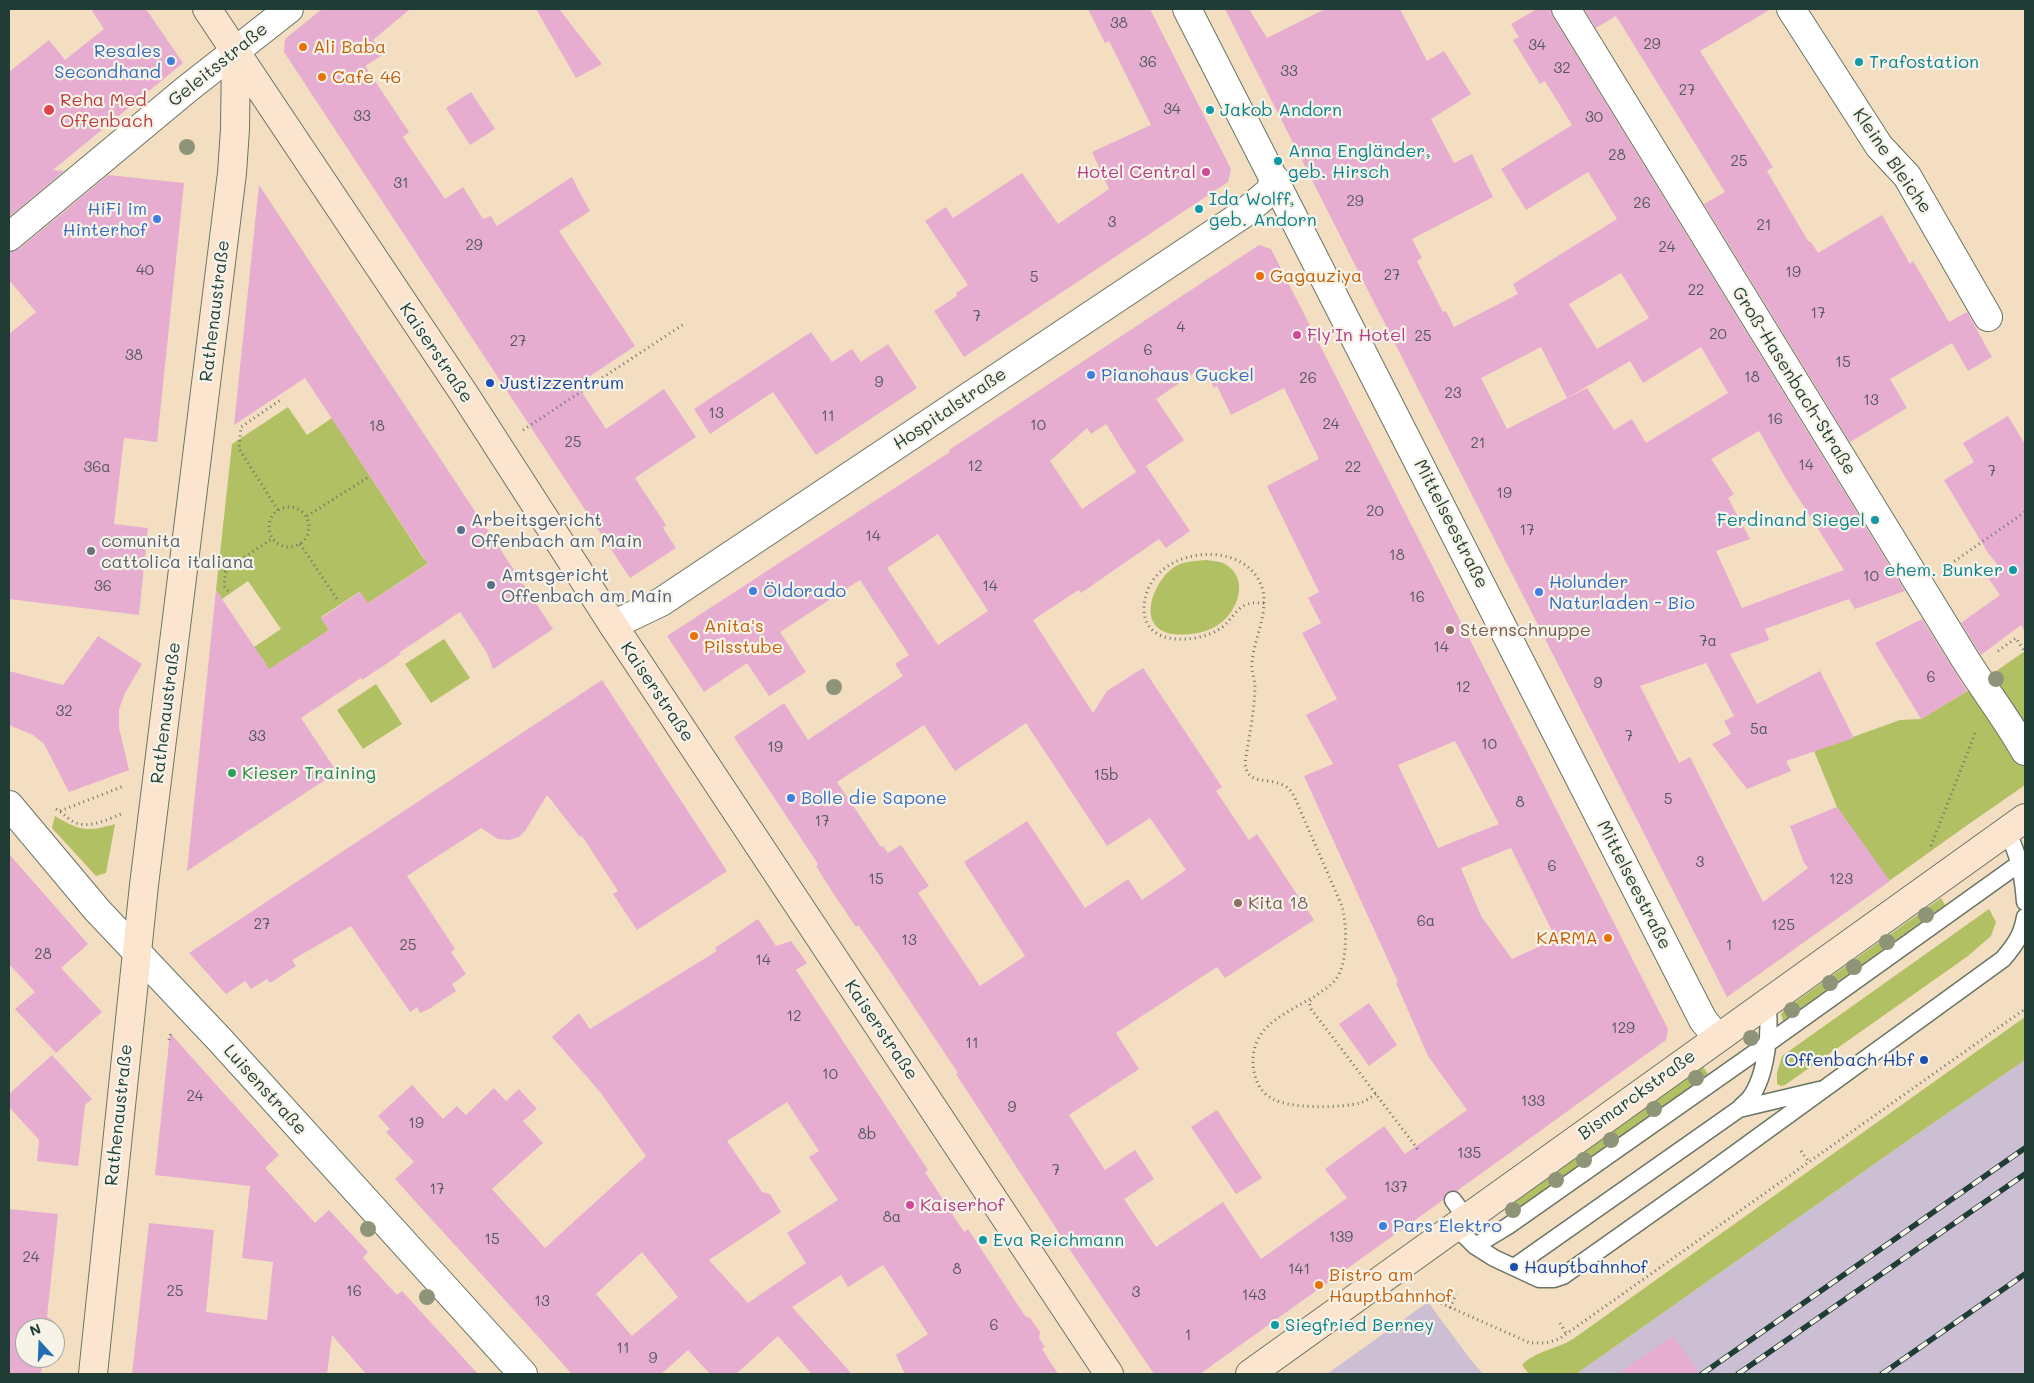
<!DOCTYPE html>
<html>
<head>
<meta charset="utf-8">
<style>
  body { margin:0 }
  #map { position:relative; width:2034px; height:1383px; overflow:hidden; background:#f3dec1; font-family:Mali,sans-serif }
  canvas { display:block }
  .frame { position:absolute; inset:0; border:10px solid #1f3d34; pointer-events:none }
  .north { position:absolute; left:15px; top:1318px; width:50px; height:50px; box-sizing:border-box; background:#f7f3e8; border:1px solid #a1aaa0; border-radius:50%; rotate:340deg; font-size:14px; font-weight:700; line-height:20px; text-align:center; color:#1f3d34 }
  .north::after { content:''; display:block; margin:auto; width:18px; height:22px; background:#1f6fb2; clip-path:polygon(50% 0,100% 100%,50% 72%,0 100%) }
</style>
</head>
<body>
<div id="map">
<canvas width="2034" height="1383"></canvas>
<div class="frame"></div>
<div class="north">N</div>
</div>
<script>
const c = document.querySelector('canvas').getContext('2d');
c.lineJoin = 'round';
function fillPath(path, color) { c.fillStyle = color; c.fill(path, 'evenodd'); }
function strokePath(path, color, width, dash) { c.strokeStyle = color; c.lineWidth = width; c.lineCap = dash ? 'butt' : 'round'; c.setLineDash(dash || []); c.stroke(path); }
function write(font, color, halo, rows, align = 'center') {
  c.font = font + ' Mali,sans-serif'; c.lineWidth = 4.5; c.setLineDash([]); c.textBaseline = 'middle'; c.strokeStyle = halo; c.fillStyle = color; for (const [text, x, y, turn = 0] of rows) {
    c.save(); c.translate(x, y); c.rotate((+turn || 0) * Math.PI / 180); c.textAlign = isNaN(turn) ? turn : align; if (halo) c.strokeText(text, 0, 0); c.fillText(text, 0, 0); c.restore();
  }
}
fillPath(new Path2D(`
  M 2025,1060 L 2025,1374 L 1576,1374 L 1907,1141 Z
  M 1428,1302 L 1470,1359 L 1483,1374 L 1327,1374 Z`), '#ccbed3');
fillPath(new Path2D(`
  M 288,407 L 307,435 L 332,418 L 424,559 L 430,562 L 368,603 L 359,592 L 321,617 L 329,630 L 266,672 L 266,664 L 254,647 L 281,629 L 248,581 L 222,599 L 216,590 L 232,444 Z
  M 1206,560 C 1212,561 1220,561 1225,564 C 1248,577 1240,607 1222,622 C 1209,633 1188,636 1172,634 C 1134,627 1154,579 1176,566 C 1185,561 1196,561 1206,560 Z
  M 444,639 L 470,678 L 431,703 L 405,664 Z
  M 2025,651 L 2025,785 L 1966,826 L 1889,881 L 1837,807 L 1814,751 L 1900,720 L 1921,719 L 1969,690 Z
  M 376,684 L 402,724 L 363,749 L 337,710 Z
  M 55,816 C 79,831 88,832 115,824 L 106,873 L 96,876 L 52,828 Z
  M 1941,898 L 1945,905 L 1783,1021 L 1781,1014 L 1784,1010 Z
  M 1989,909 L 1996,922 L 1991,936 L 1968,956 L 1785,1085 L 1781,1086 L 1777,1084 L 1777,1073 L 1782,1056 Z
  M 2025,1017 L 2025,1060 L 1907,1141 L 1576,1374 L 1529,1374 L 1522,1365 C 1535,1351 1557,1349 1573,1339 Z
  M 1703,1067 L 1708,1074 L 1512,1215 L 1507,1208 Z`), '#b1c062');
fillPath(new Path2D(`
  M 91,9 L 146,9 L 183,63 L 53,170 L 64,171 L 9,217 L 9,72 L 49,40 L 65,60 L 104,29 Z
  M 322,9 L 410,9 L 373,40 L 384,54 L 365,66 L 409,132 L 403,137 L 445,199 L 463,187 L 483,219 L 491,216 L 497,226 L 572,177 L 579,191 L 590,211 L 559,231 L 635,346 L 577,385 L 606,429 L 664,389 L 696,437 L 635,478 L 666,525 L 663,528 L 676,548 L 630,578 L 284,52 L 285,39 Z
  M 536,9 L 559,9 L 602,64 L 576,78 Z
  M 1088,9 L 1150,9 L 1231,169 L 1228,182 L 964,357 L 934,311 L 957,296 L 956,293 L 968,285 L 925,221 L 946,207 L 953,218 L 1022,173 L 1058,224 L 1109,189 L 1092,152 L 1151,125 L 1109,41 L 1105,43 Z
  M 1225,9 L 1249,9 L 1267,38 L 1325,9 L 1400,9 L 1427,61 L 1444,51 L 1471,94 L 1431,119 L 1454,163 L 1472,154 L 1493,197 L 1412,239 L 1422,258 L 1417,261 L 1443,312 L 1446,311 L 1454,327 L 1518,294 L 1513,284 L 1617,219 L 1588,172 L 1526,210 L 1501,169 L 1572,125 L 1545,81 L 1540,84 L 1513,40 L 1519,37 L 1511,24 L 1537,9 L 1550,9 L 1553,17 L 1905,591 L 1855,609 L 1849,599 L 1765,629 L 1769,640 L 1730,654 L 1757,704 L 1820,671 L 1854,738 L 1786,761 L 1791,771 L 1747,789 L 1712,744 L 1731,734 L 1724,721 L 1734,716 L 1706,663 L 1640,686 L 1679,763 L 1690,757 L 1763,902 L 1808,868 L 1804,863 L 1790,826 L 1837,807 L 1890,881 L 1727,997 ZM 1621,273 L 1649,318 L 1597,349 L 1569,304 ZM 1541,347 L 1567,398 L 1630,361 L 1643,383 L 1701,347 L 1728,393 L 1646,443 L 1632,419 L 1614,430 L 1587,388 L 1507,429 L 1481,378 ZM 1759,431 L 1785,477 L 1844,570 L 1742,608 L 1716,551 L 1750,539 L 1728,498 L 1734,494 L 1711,459 Z
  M 1584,9 L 1771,9 L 1700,51 L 1773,167 L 1767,171 L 1808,241 L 1811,242 L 1818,253 L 1882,215 L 1910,264 L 1913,261 L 1949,322 L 1967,312 L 1992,357 L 1968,371 L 1952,343 L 1890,379 L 1907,408 L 1850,442 L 1704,204 L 1725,192 L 1616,16 L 1596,28 Z
  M 471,92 L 495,129 L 470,145 L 446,108 Z
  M 108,175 L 184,183 L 157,442 L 124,438 L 114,524 L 148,528 L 139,615 L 9,599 L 9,334 L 36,312 L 9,280 L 9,252 L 19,249 Z
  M 259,185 L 553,629 L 493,669 L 487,653 L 460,612 L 400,652 L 401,654 L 362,680 L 361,678 L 301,718 L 337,772 L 187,871 L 216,590 L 269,669 L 329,630 L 321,618 L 360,592 L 368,603 L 428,564 L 305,378 L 234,425 Z
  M 1259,245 L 1271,249 L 1668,1029 L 1666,1040 L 1457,1191 L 1447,1192 L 1443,1200 L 1200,1374 L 1154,1374 L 1078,1262 L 956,1074 L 958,1073 L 876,950 L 858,925 L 856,927 L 833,893 L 816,866 L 818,864 L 734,737 L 784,703 L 808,740 L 903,676 L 895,664 L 909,655 L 860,580 L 780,632 L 806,672 L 769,696 L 747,663 L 704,692 L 667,636 L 950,452 L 949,450 ZM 1203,367 L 1214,388 L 1217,386 L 1231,415 L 1284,388 L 1319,459 L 1267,486 L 1319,592 L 1308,598 L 1321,623 L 1302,633 L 1337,699 L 1306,715 L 1333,764 L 1304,776 L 1398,982 L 1396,983 L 1428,1056 L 1467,1110 L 1405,1154 L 1384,1126 L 1325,1169 L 1347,1198 L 1261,1259 L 1223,1202 L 1156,1247 L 1124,1199 L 1154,1179 L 1135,1150 L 1105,1170 L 1069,1115 L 1139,1069 L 1116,1033 L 1217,967 L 1225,978 L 1314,920 L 1257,834 L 1249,840 L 1216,791 L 1222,787 L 1143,668 L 1107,691 L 1093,713 L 1033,620 L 1077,591 L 1079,590 L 1081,593 L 1159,539 L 1166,548 L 1190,531 L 1146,466 L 1184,440 L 1156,399 ZM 1106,424 L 1136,472 L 1082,509 L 1050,461 L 1087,428 L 1091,434 ZM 938,534 L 988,611 L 938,645 L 887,568 ZM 1026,723 L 1107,846 L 1150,818 L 1186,870 L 1142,900 L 1128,879 L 1085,908 L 1027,821 L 964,862 L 1025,956 L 980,986 L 918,893 L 929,886 L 901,845 L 888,853 L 883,846 L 881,847 L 837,782 L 924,725 L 955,771 ZM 1455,741 L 1499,824 L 1438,848 L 1398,765 ZM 1511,848 L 1556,939 L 1512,959 L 1481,916 L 1461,868 Z
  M 811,332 L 832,362 L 852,349 L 861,362 L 888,344 L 917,388 L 816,455 L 773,392 L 710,434 L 694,409 Z
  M 2008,416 L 2025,444 L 2025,632 L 2021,625 L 1981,655 L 1961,623 L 2000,595 L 1984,572 L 1997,564 L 1988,553 L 1944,480 L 1974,462 L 1963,443 Z
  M 1922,619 L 1967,691 L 1921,719 L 1875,643 Z
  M 98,636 L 142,664 L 125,693 L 119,709 L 119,728 L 129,770 L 69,792 L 44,744 L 33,735 L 9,725 L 9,671 L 63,685 Z
  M 602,680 L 727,871 L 706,885 L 637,930 L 613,894 L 618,891 L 582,836 L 580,837 L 547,795 L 525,831 L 519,837 L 509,840 L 498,839 L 481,828 L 407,876 L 455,949 L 451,952 L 466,974 L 452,984 L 456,991 L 429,1009 L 420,1013 L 417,1007 L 410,1012 L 351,926 L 292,960 L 296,966 L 270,983 L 267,979 L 251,989 L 245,981 L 226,994 L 189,953 Z
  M 9,854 L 88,944 L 61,968 L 102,1012 L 56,1053 L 15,1009 L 35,992 L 9,964 Z
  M 758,919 L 776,946 L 791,941 L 807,963 L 796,970 L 928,1170 L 925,1172 L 964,1232 L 968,1229 L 1025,1316 L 1030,1318 L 1040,1332 L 1039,1338 L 1045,1347 L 1042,1349 L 1058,1374 L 905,1374 L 896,1355 L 928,1334 L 883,1265 L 848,1287 L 841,1275 L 792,1307 L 852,1374 L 812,1374 L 778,1336 L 736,1374 L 710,1374 L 688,1350 L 661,1374 L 572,1374 L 395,1179 L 414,1162 L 386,1132 L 390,1129 L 378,1116 L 412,1085 L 443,1119 L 457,1106 L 466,1115 L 494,1088 L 506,1101 L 519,1089 L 537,1109 L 523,1121 L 543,1143 L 492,1189 L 545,1248 L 646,1156 L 600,1092 L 552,1037 L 579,1013 L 590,1029 L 717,951 L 715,948 ZM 787,1102 L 819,1151 L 809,1157 L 838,1200 L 787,1233 L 806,1263 L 748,1303 L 709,1260 L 781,1212 L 770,1194 L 762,1192 L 727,1141 ZM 642,1252 L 678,1297 L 632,1336 L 596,1294 Z
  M 1369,1003 L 1397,1045 L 1369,1066 L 1339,1024 Z
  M 170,1033 L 279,1155 L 265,1168 L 315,1223 L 329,1210 L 368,1252 L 363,1258 L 397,1295 L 402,1291 L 478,1374 L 366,1374 L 332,1335 L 327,1374 L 132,1374 L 149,1223 L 214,1230 L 206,1312 L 267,1320 L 273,1262 L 242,1258 L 250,1186 L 155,1175 Z
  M 52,1055 L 92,1099 L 85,1105 L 78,1166 L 37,1161 L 39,1140 L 9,1107 L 9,1094 Z
  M 1217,1110 L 1262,1178 L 1236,1194 L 1191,1127 Z
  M 9,1209 L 58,1214 L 47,1317 L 54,1321 L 52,1328 L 25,1328 L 25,1358 L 49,1358 L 49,1363 L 42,1366 L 41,1374 L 9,1374 Z
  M 1673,1336 L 1700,1374 L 1618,1374 Z`), '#e6add1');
const lane = new Path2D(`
  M 2007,831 C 2019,856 2023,874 2025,902
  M 1739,1109 L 1819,1090
  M 1453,1200 L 1466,1218
  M 1455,1226 L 1475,1246 L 1494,1258 L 1539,1279 L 1554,1279 L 1563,1276 L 1700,1179 L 2003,959 C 2015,945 2022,935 2025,917
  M 1475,1246 L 1508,1226 L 1767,1044 L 2020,863
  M 1514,1267 L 1739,1109 C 1742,1105 1747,1102 1750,1098 C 1767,1075 1771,1028 1767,1002`);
const street = new Path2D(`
  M 1187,9 L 1703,1020 L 1717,1037
  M 1566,9 L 1962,654 C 1982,687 2006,717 2025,751
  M 1791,9 L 1879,146 L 1907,176 L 1988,317
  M 9,237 L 187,89 L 289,9
  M 613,625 L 661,602 L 1243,214 L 1269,192 L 1275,179
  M 9,805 L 97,910 L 220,1040 L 523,1374`);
const secondary = new Path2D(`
  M 207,9 L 465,395 L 613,625 L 1109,1374
  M 93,1374 L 144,885 L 232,173 L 235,129 L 236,52
  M 1250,1374 L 2025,818`);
strokePath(lane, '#697565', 19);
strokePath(street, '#697565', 30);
strokePath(secondary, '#697565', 30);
strokePath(new Path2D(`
  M 523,430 L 684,324
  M269 527a20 20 0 1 1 40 0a20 20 0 1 1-40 0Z
  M 278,510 L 239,449 L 241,427 L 282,399
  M 307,516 L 370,476
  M 300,544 L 337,599
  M 1946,567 L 2025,512
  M 214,568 L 226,570
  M 228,591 L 224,586 L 226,570 L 273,538
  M 1264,603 C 1257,603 1252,602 1245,605 C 1235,610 1229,624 1218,630 C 1196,643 1145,647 1144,610 C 1143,546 1249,534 1263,591 C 1268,614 1254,639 1252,662 C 1251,671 1255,679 1255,688 C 1254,713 1249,738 1245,763 C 1247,786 1268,777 1283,785 C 1288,787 1291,791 1294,796 L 1342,906 C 1347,924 1348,964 1336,979 C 1329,989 1316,993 1309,1002 L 1311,1009 L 1420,1152
  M 1998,651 L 2016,638 L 2025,652
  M 56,809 C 62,812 66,817 72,821 C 87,830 106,820 121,814
  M 60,811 L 124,786
  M 1931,846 L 1976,731
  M 1310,999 C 1296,1007 1280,1015 1268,1026 C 1258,1035 1252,1050 1253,1064 C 1254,1078 1259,1092 1273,1099 C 1290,1109 1341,1108 1360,1103 C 1366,1101 1371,1097 1377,1093
  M 169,1040 L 171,1033
  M 1801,1151 L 1809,1162
  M 1427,1297 L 1530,1343 L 1546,1343 L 1559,1339 L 2025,1009
  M 1450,1308 L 1456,1294
  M 1560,1323 L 1567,1335`), '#697565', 3, [1, 4]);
strokePath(lane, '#fff', 16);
strokePath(street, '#fff', 28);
strokePath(secondary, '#fce5cf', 28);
const rail = new Path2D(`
  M 1702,1374 L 2025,1148
  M 1738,1374 L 2025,1174
  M 1882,1374 L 2025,1274`);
strokePath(rail, '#1f3d34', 5.5);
strokePath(rail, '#f7f3e8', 4, [11]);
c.fillStyle = '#8e9478';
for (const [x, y] of [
  [187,147],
  [1996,679],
  [834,687],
  [1926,915],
  [1887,942],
  [1854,967],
  [1830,983],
  [1792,1010],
  [1751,1038],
  [1696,1078],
  [1654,1109],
  [1611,1140],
  [1584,1160],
  [1556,1180],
  [1513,1210],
  [368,1229],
  [427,1297]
]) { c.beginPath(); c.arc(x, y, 8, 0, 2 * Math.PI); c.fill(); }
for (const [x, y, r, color] of [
  [303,47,5,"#e8710a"],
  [171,61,5,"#3f7fe0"],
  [1859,62,5,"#0f9aa8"],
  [322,77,5,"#e8710a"],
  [49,110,6,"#e0444e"],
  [1210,110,5,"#0f9aa8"],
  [1278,161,5,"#0f9aa8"],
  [1206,172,5,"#d1479c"],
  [1199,209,5,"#0f9aa8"],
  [157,219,5,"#3f7fe0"],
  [1260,276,5,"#e8710a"],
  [1297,335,5,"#d1479c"],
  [1091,375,5,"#3f7fe0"],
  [490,383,5,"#1a4fb4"],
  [1875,520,5,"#0f9aa8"],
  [461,530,5,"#5c6f8a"],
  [91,551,5,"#6b7280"],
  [2013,570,5,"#0f9aa8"],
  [491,585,5,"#5c6f8a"],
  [753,591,5,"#3f7fe0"],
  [1539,592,5,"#3f7fe0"],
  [1450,630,5,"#8d6e63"],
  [694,636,5,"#e8710a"],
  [232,773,5,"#2e9e5b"],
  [791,798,5,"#3f7fe0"],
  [1238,903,5,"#8d6e63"],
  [1608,938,5,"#e8710a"],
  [1924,1060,5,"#1a4fb4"],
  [910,1205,5,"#d1479c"],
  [1383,1226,5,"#3f7fe0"],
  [983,1240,5,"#0f9aa8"],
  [1514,1267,5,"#1a4fb4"],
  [1319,1285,5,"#e8710a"],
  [1275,1325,5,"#0f9aa8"]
]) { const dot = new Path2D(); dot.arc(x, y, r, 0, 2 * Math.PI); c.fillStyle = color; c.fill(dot); strokePath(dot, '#f7f3e8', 2); }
write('15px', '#51595b', null, [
  ["38",1119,23],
  ["29",1652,44],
  ["34",1537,45],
  ["36",1148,62],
  ["32",1562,68],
  ["33",1289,71],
  ["27",1687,90],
  ["34",1172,109],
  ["33",362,116],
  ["30",1594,117],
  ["28",1617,155],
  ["25",1739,161],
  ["31",401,183],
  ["29",1355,201],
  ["26",1642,203],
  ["3",1112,222],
  ["21",1764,225],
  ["29",474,245],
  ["24",1667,247],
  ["40",145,270],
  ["19",1793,272],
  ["27",1392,275],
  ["5",1034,277],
  ["22",1696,290],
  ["17",1818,313],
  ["7",977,316],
  ["4",1181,327],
  ["20",1718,334],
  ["25",1423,336],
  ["27",518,341],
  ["6",1148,350],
  ["38",134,355],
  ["15",1843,362],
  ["18",1752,377],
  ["26",1308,378],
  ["9",879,382],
  ["23",1453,393],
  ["13",1871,400],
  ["13",716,413],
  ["11",828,416],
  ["16",1775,419],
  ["24",1331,424],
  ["10",1038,425],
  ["18",377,426],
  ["25",573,442],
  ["21",1478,443],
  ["14",1806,465],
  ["12",975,466],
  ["36a",97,467],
  ["22",1353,467],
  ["7",1992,471],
  ["19",1504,493],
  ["20",1375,511],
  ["17",1527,530],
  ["14",873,536],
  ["18",1397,555],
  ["10",1871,576],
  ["36",103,586],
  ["14",990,586],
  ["16",1417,597],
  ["7a",1708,641],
  ["14",1441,647],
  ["6",1931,677],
  ["9",1598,683],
  ["12",1463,687],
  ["32",64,711],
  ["5a",1759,729],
  ["33",257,736],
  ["7",1629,736],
  ["10",1489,744],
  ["19",775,747],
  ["15b",1106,775],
  ["5",1668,799],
  ["8",1520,802],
  ["17",822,821],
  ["3",1700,862],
  ["6",1552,866],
  ["15",876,879],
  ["123",1841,879],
  ["6a",1426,921],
  ["27",262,924],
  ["125",1783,925],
  ["13",909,940],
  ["25",408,945],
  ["1",1729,945],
  ["28",43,954],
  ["14",763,960],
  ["12",794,1016],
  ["129",1623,1028],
  ["11",972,1043],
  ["10",830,1074],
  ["24",195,1096],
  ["133",1533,1101],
  ["9",1012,1107],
  ["19",416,1123],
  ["8b",867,1134],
  ["135",1469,1153],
  ["7",1056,1170],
  ["137",1396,1187],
  ["17",437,1189],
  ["8a",892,1217],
  ["139",1341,1237],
  ["15",492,1239],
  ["24",31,1257],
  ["8",957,1269],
  ["141",1299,1269],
  ["25",175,1291],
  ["16",354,1291],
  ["3",1136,1292],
  ["143",1254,1295],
  ["13",542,1301],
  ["6",994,1325],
  ["1",1188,1335],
  ["11",623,1348],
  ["9",653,1358]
]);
write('18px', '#c56008', '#f7f3e8', [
  ["Ali Baba",313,47],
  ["Cafe 46",332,77],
  ["Gagauziya",1270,276],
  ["Anita's",704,626],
  ["Pilsstube",704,647],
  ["KARMA",1598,938,"right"],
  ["Bistro am",1329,1275],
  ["Hauptbahnhof",1329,1296]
], 'left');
write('18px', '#366cbe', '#f7f3e8', [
  ["Resales",161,51,"right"],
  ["Secondhand",161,72,"right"],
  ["HiFi im",147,209,"right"],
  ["Hinterhof",147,230,"right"],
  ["Pianohaus Guckel",1101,375],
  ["Holunder",1549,582],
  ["Naturladen - Bio",1549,603],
  ["Öldorado",763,591],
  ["Bolle die Sapone",801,798],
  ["Pars Elektro",1393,1226]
], 'left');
write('18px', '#0d838f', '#f7f3e8', [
  ["Trafostation",1869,62],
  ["Jakob Andorn",1220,110],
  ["Anna Engländer,",1288,151],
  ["geb. Hirsch",1288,172],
  ["Ida Wolff,",1209,199],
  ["geb. Andorn",1209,220],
  ["Ferdinand Siegel",1865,520,"right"],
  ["ehem. Bunker",2003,570,"right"],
  ["Eva Reichmann",993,1240],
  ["Siegfried Berney",1285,1325]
], 'left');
write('18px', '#1f3d34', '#f7f3e8', [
  ["Geleitsstraße",218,65,-39],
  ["Kleine Bleiche",1892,161,55],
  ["Rathenaustraße",215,311,-83],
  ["Kaiserstraße",436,353,56],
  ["Groß-Hasenbach-Straße",1794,381,58],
  ["Hospitalstraße",950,409,-34],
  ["Mittelseestraße",1451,524,63],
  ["Kaiserstraße",657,692,56],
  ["Rathenaustraße",166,713,-83],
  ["Mittelseestraße",1634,885,63],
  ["Kaiserstraße",881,1030,56],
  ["Luisenstraße",265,1090,48],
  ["Bismarckstraße",1637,1095,-36],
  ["Rathenaustraße",119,1115,-84]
]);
write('18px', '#be3a42', '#f7f3e8', [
  ["Reha Med",60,100],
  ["Offenbach",60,121]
], 'left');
write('18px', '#b23c85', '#f7f3e8', [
  ["Hotel Central",1196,172,"right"],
  ["Fly'In Hotel",1307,335],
  ["Kaiserhof",920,1205]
], 'left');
write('18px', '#164399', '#f7f3e8', [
  ["Justizzentrum",500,383],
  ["Offenbach Hbf",1914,1060,"right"],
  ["Hauptbahnhof",1524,1267]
], 'left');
write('18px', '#4e5e75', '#f7f3e8', [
  ["Arbeitsgericht",471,520],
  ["Offenbach am Main",471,541],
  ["Amtsgericht",501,575],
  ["Offenbach am Main",501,596]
], 'left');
write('18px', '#5b616d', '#f7f3e8', [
  ["comunita",101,541],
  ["cattolica italiana",101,562]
], 'left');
write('18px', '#785e54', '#f7f3e8', [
  ["Sternschnuppe",1460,630],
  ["Kita 18",1248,903]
], 'left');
write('18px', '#27864d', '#f7f3e8', [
  ["Kieser Training",242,773]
], 'left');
</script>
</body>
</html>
